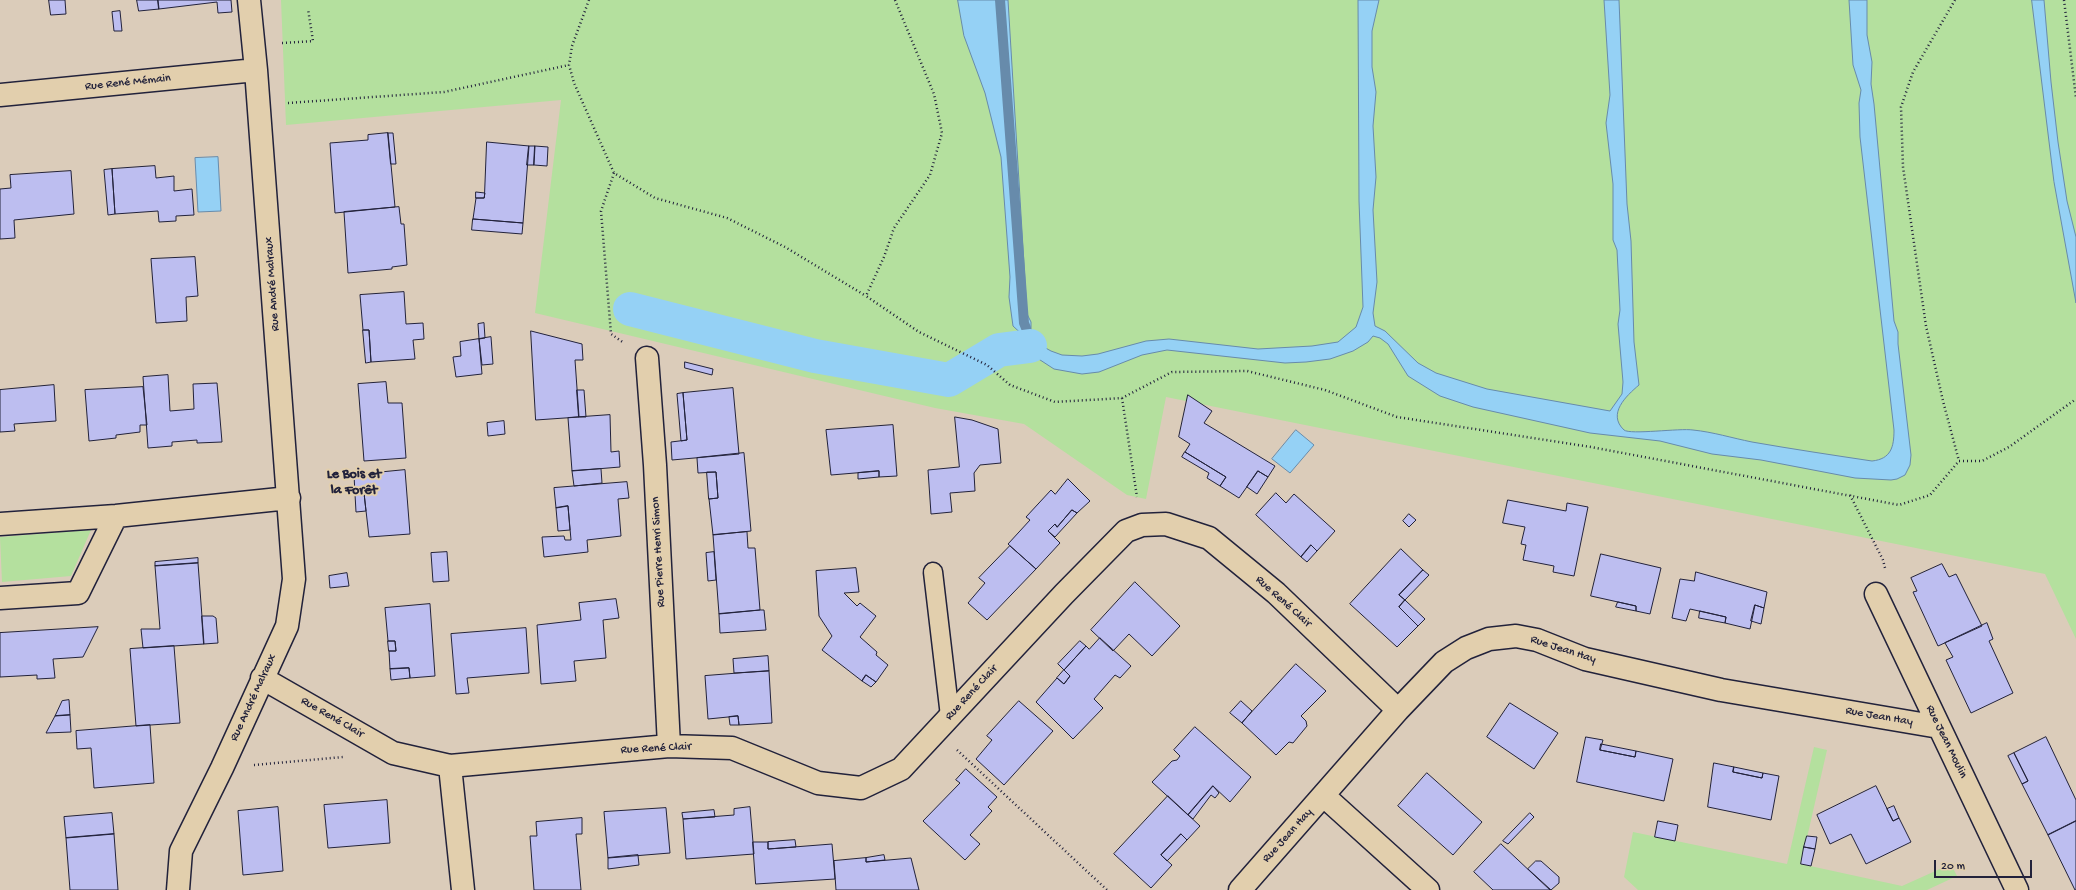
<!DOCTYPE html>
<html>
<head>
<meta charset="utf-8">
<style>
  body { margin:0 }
  #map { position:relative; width:2076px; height:890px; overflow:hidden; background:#dbccba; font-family:"Gochi Hand",sans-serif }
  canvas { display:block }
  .scale { position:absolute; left:1934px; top:860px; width:98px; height:18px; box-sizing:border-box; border:2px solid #22223b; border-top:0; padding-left:5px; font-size:12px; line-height:14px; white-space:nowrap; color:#22223b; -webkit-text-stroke:3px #e2cfad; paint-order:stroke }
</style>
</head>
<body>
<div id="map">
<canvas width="2076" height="890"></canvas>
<div class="scale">20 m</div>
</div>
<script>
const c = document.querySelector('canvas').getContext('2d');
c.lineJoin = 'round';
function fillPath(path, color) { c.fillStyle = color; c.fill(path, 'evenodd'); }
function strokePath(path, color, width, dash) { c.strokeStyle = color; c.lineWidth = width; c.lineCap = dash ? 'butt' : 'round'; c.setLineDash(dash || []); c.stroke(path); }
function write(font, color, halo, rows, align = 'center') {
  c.font = font + ' "Gochi Hand",sans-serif'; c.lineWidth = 4; c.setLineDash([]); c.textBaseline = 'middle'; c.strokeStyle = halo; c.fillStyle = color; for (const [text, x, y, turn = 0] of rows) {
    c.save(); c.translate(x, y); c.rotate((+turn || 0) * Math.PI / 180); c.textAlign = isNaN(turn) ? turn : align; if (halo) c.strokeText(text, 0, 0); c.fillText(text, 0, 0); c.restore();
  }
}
fillPath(new Path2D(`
  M 281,0 L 2076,0 L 2076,639 L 2045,574 L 1166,397 L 1146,499 L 1127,495 L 1024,424 L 935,408 L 535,313 L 561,100 L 286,125 Z
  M 91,530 L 71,576 L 2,582 L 0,537 Z
  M 1814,747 L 1827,750 L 1801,864 L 1902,886 L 1951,864 L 1957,876 L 1927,890 L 1638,890 L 1624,877 L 1633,832 L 1787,864 Z`), '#b4e09e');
const water = new Path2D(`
  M 958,0 L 1008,0 L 1027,314 L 1031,322 L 1031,334 L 1042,346 L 1051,351 L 1062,355 L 1082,356 L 1098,354 L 1146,341 L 1169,339 L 1258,349 L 1312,346 L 1338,342 L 1356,327 L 1363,307 L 1359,201 L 1358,0 L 1379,0 L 1372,31 L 1372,67 L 1376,92 L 1373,126 L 1376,177 L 1373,210 L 1377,282 L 1373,313 L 1375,326 L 1385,331 L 1418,363 L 1436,373 L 1487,389 L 1610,411 L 1622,394 L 1623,382 L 1618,324 L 1620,310 L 1617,250 L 1613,240 L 1613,184 L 1606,123 L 1610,95 L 1604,0 L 1619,0 L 1627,204 L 1631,241 L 1634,342 L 1639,385 C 1626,396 1607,414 1624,430 C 1630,435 1680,428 1693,430 C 1713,432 1732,438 1752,442 C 1792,449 1832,455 1872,461 C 1891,459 1894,447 1894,430 L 1860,137 L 1859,103 L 1861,90 L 1853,65 L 1849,0 L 1867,0 L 1867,35 L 1872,62 L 1871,84 L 1874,104 L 1894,321 L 1898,332 L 1898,344 L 1911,455 L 1910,465 L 1905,475 L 1897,479 L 1891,480 L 1855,478 L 1761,460 L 1712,454 L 1660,441 L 1590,433 L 1473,407 L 1440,396 L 1408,376 L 1388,344 L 1380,338 L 1373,336 L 1368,342 L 1353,351 L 1330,359 L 1306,362 L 1285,363 L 1167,350 L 1142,355 L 1099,372 L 1082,374 L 1054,369 L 1034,356 L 1027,339 L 1013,326 L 1009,297 L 1010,277 L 1001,157 L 985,93 L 964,36 Z
  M 2032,0 L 2044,0 L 2051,82 L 2058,142 L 2067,201 L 2076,237 L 2076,303 L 2054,182 Z
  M 218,157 L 221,211 L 198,212 L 195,158 Z
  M 1296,430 L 1314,445 L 1290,473 L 1272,459 Z`);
fillPath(water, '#95d1f5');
strokePath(water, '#678bab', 1);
strokePath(new Path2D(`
  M 1000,0 L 1024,323 L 1026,328`), '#678bab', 10);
strokePath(new Path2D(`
  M 630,309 L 815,356 L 949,380 L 999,350 L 1030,346`), '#95d1f5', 34);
const building = new Path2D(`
  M 49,0 L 65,0 L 66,14 L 51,15 Z
  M 137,0 L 158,0 L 159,9 L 139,11 Z
  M 158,0 L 231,0 L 232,12 L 218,13 L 217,2 L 159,9 Z
  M 120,11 L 122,31 L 114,31 L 112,12 Z
  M 388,133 L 395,207 L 335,213 L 330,143 L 368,140 L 368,135 Z
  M 388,133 L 393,133 L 396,164 L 391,164 Z
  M 487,142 L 529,146 L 523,223 L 473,219 L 476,198 L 484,198 Z
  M 529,146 L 535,146 L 534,165 L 527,165 Z
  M 535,146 L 548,147 L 547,166 L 534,165 Z
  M 155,166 L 156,178 L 174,176 L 174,191 L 192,189 L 194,215 L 176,216 L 176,221 L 159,222 L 158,211 L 115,214 L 112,169 Z
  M 112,169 L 115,214 L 108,215 L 104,170 Z
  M 71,171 L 74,214 L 14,220 L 15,238 L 0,239 L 0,189 L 11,188 L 10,175 Z
  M 476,192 L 485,193 L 484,198 L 476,198 Z
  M 399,207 L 401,224 L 404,224 L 407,265 L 392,267 L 392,269 L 348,273 L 344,212 Z
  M 473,219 L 523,223 L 522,234 L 472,230 Z
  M 195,257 L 198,296 L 186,297 L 187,321 L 156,323 L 151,259 Z
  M 404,292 L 406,324 L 423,323 L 424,339 L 413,340 L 415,359 L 371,362 L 369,330 L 363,330 L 360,295 Z
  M 484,323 L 485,338 L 479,339 L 478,324 Z
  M 363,330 L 369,330 L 371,362 L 366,363 Z
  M 531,331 L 582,344 L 583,360 L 575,360 L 579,417 L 536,420 Z
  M 491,337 L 493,364 L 482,365 L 479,339 Z
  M 479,339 L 482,374 L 456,377 L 453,357 L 461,356 L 460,342 Z
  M 685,362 L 713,369 L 712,375 L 685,368 Z
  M 168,375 L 170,411 L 194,409 L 193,384 L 217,383 L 222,442 L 197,443 L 197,440 L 172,442 L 172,446 L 148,448 L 143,377 Z
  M 386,382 L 388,403 L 402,403 L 406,458 L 364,461 L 358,384 Z
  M 54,385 L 56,421 L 14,424 L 15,431 L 0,432 L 0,390 Z
  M 143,387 L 147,425 L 140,425 L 140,432 L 116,435 L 116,438 L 89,441 L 85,390 Z
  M 733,388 L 739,454 L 672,460 L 671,442 L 687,440 L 683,393 Z
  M 577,390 L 584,390 L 586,417 L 579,417 Z
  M 683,393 L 687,440 L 681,441 L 677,394 Z
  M 1188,395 L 1212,411 L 1204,423 L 1275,466 L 1268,477 L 1258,471 L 1239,498 L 1220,486 L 1226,477 L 1185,452 L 1190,444 L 1179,437 Z
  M 610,415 L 611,452 L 619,451 L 620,467 L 572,471 L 568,418 Z
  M 955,417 L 972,420 L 998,429 L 1001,463 L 980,465 L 974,473 L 975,491 L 950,493 L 952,512 L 931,514 L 928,470 L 959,467 Z
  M 504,421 L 505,434 L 488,436 L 487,423 Z
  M 893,425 L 897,476 L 879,477 L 879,471 L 831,475 L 826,430 Z
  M 1185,452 L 1226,477 L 1220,486 L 1207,478 L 1209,473 L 1182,457 Z
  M 744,453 L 751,531 L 713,535 L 709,499 L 718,498 L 716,472 L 698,473 L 697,458 Z
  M 601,469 L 602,483 L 574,486 L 572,471 Z
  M 405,470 L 410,534 L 369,537 L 364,493 L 355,494 L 354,475 Z
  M 879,471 L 879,477 L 858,479 L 858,473 Z
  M 1258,471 L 1268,477 L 1257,494 L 1247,487 Z
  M 707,472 L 716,472 L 718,498 L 709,499 Z
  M 1068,479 L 1090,501 L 1077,513 L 1072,510 L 1057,527 L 1055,524 L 1048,531 L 1060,543 L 1036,569 L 1008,544 L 1030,520 L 1026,517 L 1051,490 L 1055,494 Z
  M 627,482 L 629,498 L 618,499 L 621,536 L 587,540 L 588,552 L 544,557 L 542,537 L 564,536 L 565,540 L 571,540 L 568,506 L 556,508 L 554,488 Z
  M 364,493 L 366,511 L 356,512 L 355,494 Z
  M 1276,493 L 1286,503 L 1294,494 L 1335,531 L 1317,551 L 1311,545 L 1301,557 L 1256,515 Z
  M 1508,500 L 1566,511 L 1567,503 L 1588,507 L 1574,576 L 1553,572 L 1554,566 L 1523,560 L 1526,545 L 1521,544 L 1525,527 L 1503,523 Z
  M 568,506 L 570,530 L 558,531 L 556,508 Z
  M 1072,510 L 1077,513 L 1055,537 L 1048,531 L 1055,524 L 1057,527 Z
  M 1409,514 L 1416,520 L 1409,527 L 1403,521 Z
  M 747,532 L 748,548 L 755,548 L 760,610 L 719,614 L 713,535 Z
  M 1311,545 L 1317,551 L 1307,562 L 1301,557 Z
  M 1010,546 L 1036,569 L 987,620 L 968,603 L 985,583 L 979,578 Z
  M 1401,549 L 1423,570 L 1399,595 L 1405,600 L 1399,607 L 1418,626 L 1397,647 L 1350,604 Z
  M 447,552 L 449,581 L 433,582 L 431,553 Z
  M 714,552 L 716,580 L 708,581 L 706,553 Z
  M 1601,554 L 1661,568 L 1650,614 L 1636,611 L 1636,606 L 1591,596 Z
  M 198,558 L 198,563 L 155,566 L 155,562 Z
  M 198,563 L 204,644 L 143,648 L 141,629 L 160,629 L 155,566 Z
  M 1942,564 L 1949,577 L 1956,574 L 1982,626 L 1938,646 L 1913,592 L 1917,591 L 1911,578 Z
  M 856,568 L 859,592 L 844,593 L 857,606 L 860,603 L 876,616 L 860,637 L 877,652 L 876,655 L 888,665 L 876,682 L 866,675 L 862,681 L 822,650 L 832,636 L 819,616 L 816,571 Z
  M 1423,570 L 1429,575 L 1405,600 L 1399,595 Z
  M 1696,572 L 1767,592 L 1764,608 L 1755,605 L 1750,629 L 1725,623 L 1726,617 L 1690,609 L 1686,621 L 1672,618 L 1680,579 L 1694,581 Z
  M 347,573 L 349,586 L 330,588 L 329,576 Z
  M 1135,582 L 1180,626 L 1152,656 L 1129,634 L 1113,651 L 1091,630 Z
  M 616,599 L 619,618 L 603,620 L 606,658 L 574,661 L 576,681 L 541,684 L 537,625 L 581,620 L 579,603 Z
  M 1405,600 L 1425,619 L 1418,626 L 1399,607 Z
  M 1618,602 L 1636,606 L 1636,611 L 1616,607 Z
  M 430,604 L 435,676 L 410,678 L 409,668 L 390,669 L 389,651 L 396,651 L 395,641 L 388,641 L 385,608 Z
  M 1755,605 L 1764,608 L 1761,624 L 1751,621 Z
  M 760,610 L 764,610 L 766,630 L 720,633 L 719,614 Z
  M 1700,611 L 1726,617 L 1725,623 L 1699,618 Z
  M 202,616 L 213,616 L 216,618 L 218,643 L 204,644 Z
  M 1987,623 L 1993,639 L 1989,641 L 2013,693 L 1971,713 L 1946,660 L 1953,657 L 1945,643 Z
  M 98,627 L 83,657 L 53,659 L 55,678 L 37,679 L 37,675 L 0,677 L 0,633 Z
  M 526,628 L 529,673 L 467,678 L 469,693 L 456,694 L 451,634 Z
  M 1100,638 L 1131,666 L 1120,678 L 1115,675 L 1094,699 L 1103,708 L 1073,739 L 1036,702 L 1057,678 L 1064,684 L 1070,676 L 1064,670 L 1086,646 L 1089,649 Z
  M 388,641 L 395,641 L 396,651 L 389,651 Z
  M 1080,641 L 1086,646 L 1064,670 L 1058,664 Z
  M 174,646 L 180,723 L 136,726 L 130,649 Z
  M 768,656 L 769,671 L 734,673 L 733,659 Z
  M 1296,664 L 1326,691 L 1301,716 L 1306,721 L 1307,726 L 1293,743 L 1289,742 L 1276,755 L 1242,723 Z
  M 409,668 L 410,678 L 391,680 L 390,669 Z
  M 1064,670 L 1070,676 L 1064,684 L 1057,678 Z
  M 769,671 L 772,723 L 739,725 L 738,716 L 708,719 L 705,676 Z
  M 866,675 L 876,682 L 871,687 L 862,681 Z
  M 69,700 L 70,715 L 55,716 L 62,701 Z
  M 1019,701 L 1053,731 L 1004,785 L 976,759 L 992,740 L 987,736 Z
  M 1241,701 L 1252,711 L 1242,723 L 1230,713 Z
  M 1510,703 L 1558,733 L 1534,769 L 1487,737 Z
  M 70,715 L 71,732 L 46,733 L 55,716 Z
  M 738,716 L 739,725 L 730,725 L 729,717 Z
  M 150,725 L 154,783 L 94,788 L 91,748 L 77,749 L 76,731 Z
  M 1195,727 L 1251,777 L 1230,802 L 1213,786 L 1188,815 L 1152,782 L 1172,761 L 1177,760 L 1180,756 L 1174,750 Z
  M 1586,737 L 1603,740 L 1600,750 L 1635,757 L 1636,751 L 1673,759 L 1664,801 L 1577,782 Z
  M 2046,737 L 2076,800 L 2076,821 L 2048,835 L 2022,784 L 2028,781 L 2014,753 Z
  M 1601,744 L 1636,751 L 1635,757 L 1600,750 Z
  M 2014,753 L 2028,781 L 2022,784 L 2008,756 Z
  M 1714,763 L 1734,767 L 1733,772 L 1762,778 L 1763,773 L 1779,776 L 1771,820 L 1708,807 Z
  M 1734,767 L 1763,773 L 1762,778 L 1733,772 Z
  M 966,769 L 997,797 L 988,807 L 992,811 L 970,835 L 980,844 L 965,860 L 923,821 L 960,783 L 956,780 Z
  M 1427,773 L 1482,822 L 1453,855 L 1398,806 Z
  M 1213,786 L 1219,793 L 1215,798 L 1211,795 L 1193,819 L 1188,815 Z
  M 1876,786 L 1893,821 L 1899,818 L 1911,842 L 1866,864 L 1851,834 L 1830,844 L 1817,815 Z
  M 1168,796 L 1200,826 L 1187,840 L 1181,834 L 1161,855 L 1172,865 L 1151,888 L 1114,854 Z
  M 387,800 L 390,843 L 328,848 L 324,805 Z
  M 1894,806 L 1899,818 L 1893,821 L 1887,809 Z
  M 278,807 L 283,871 L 243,875 L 238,811 Z
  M 750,807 L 754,854 L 686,859 L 683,819 L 734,815 L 734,809 Z
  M 666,808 L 670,853 L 608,858 L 604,812 Z
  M 714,810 L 715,817 L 683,819 L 682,813 Z
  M 112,813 L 114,834 L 66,838 L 64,817 Z
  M 1530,813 L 1534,817 L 1508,844 L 1503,841 Z
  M 582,818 L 582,834 L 576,834 L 581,890 L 534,890 L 530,836 L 537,836 L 536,822 Z
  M 1658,821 L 1678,825 L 1675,841 L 1655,837 Z
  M 2076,821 L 2076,890 L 2075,890 L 2048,835 Z
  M 114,834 L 118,890 L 70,890 L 66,838 Z
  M 1181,834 L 1187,840 L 1167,861 L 1161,855 Z
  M 1807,836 L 1817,837 L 1815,849 L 1804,847 Z
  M 795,840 L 796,847 L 768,849 L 768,842 Z
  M 753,842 L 768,842 L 768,849 L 832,844 L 835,879 L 756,884 Z
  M 1501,844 L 1550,890 L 1493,890 L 1474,872 Z
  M 1804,847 L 1815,849 L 1811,866 L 1801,864 Z
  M 638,855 L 639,865 L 608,869 L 608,858 Z
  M 884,855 L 885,860 L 866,862 L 866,858 Z
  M 866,858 L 866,862 L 911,858 L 919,890 L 836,890 L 834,861 Z
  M 1536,861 L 1541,861 L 1559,877 L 1559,883 L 1551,890 L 1528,869 Z`);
fillPath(building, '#bdbef0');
strokePath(building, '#22223b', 1);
const lane = new Path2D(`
  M 933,572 L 950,716`);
const street = new Path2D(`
  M 0,95 L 256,70
  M 647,358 L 655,465 L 669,746
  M 0,524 L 116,516 L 289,498
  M 1876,594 L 2017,890
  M 0,598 L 78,593 L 116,516
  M 262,678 L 393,753 L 450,766 L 669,746 L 732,748 L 818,783 L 861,788 L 901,769 L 1064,594 L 1126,531 L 1142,525 L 1166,524 L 1209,538 L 1276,593 L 1398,710
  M 450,766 L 463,890
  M 1324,796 L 1428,890
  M 178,890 L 181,851 L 222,768 L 287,626 L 294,579 L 256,70 L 249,0
  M 1240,890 L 1398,710 L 1444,662 L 1466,648 L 1489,639 L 1516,636 L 1537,640 L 1585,659 L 1721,690 L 1939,727`);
strokePath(lane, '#22223b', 21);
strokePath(street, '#22223b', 25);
strokePath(new Path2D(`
  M 589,0 L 572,46 L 569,65 L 574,83 L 614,173 L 655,198 L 727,218 L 785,247 L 866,296
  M 895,0 L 934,94 L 942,133 L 930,175 L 894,228 L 884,257 L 866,296 L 919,332 L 987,365 L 1010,385 L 1055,402 L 1122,398 L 1172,372 L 1247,371 L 1325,390 L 1397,417 L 1591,447 L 1899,505 L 1930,495 L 1959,461
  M 1955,0 L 1913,72 L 1901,107 L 1903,167 L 1926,326 L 1943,401 L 1959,461
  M 2064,0 L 2076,98
  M 282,43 L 313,41 L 308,9
  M 288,103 L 444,92 L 569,65
  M 614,173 L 601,211 L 611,334 L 624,343
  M 1122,398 L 1137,497
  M 1959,461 L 1982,461 L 2009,447 L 2076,399
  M 1850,495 L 1883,560 L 1885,568
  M 957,750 L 1107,890
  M 254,765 L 343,757`), '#22223b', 2.5, [1, 3]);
strokePath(lane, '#e2cfad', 18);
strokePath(street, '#e2cfad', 22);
write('12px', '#22223b', '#e2cfad', [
  ["Rue René Mémain",128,83,-6],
  ["Rue André Malraux",273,284,-94],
  ["Rue Pierre Henri Simon",659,552,-93],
  ["Rue René Clair",1283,602,42],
  ["Rue Jean Hay",1563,650,18],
  ["Rue René Clair",972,693,-47],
  ["Rue André Malraux",254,698,-65],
  ["Rue Jean Hay",1879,717,10],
  ["Rue René Clair",332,718,30],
  ["Rue Jean Moulin",1946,742,64],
  ["Rue René Clair",656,749,-3],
  ["Rue Jean Hay",1288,836,-48]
]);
write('bold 14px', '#22223b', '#e2cfad', [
  ["Le Bois et",354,475],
  ["la Forêt",354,491]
]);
</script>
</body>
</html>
